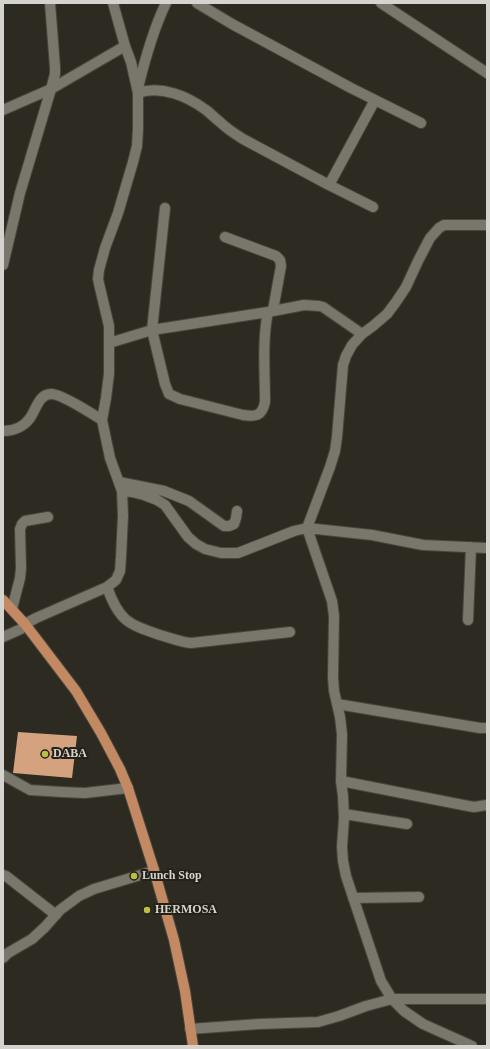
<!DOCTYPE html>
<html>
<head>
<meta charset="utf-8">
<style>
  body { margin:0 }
  #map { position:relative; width:490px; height:1049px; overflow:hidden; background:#2d2b21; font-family:"Times New Roman",serif }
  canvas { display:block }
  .frame { position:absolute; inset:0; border:4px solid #d5d3cd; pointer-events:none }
</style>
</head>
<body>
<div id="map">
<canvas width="490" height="1049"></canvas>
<div class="frame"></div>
</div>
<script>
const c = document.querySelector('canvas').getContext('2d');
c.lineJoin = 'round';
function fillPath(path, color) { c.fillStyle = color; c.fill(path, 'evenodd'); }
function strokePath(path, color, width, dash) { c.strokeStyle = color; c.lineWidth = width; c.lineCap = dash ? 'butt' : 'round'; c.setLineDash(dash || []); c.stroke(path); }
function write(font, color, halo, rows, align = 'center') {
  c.font = font + ' "Times New Roman",serif'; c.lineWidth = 4; c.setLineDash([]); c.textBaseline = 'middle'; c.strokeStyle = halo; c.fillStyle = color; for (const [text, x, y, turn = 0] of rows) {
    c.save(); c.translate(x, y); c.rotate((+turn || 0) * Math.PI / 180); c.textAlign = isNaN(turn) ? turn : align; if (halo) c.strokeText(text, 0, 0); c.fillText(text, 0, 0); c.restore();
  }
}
fillPath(new Path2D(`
  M 18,732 L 77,736 L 72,778 L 13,773 Z`), '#d5a27f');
const minor = new Path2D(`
  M 197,3 L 232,24 L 351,88 L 421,123
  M 381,3 L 487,73
  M 138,88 C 145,59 153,30 166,3
  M 138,93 C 161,85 187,96 206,110 C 211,114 215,118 220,122 C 227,129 235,134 243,139 L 329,185 L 373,207
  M 3,110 L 51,89 L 125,46
  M 329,185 L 375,100
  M 165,208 L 152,330 L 165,384 L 169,394 L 180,399 L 243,415 C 256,417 262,416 265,402 C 265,372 262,341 268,312
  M 225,237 L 276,256 L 280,260 L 281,266 L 273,310
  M 3,265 L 20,193 L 51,89 L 55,74 L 55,67 L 50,3
  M 109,343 L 152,330 L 268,312 L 304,305 L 319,306 L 323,307 L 362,334
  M 3,431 C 13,431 24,427 30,418 C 36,410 39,393 52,394 C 63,395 91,413 102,420
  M 119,482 L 164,491 L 189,501 L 224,526 L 229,526 L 234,524 L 236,518 L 237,511
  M 122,491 L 132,492 L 144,495 L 157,500 L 165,505 L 188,537 L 196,544 L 205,549 L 221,553 L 238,553 L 294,531 L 307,528 L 372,535 L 423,545 L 487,548
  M 107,587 C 119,621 128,624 160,635 C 171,638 180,642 191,643 L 290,632
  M 12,609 L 20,578 L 21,568 L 20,529 L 22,524 L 25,521 L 48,517
  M 468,620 L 471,547
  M 3,637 L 21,629 L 25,624 L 36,618 L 107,587 L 116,580 L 120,571 L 121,557 L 123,516 L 122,491 L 110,458 L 102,420 L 106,398 L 109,374 L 109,326 L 100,288 L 98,279 L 99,270 L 105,248 L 118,213 L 133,162 L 137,146 L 138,129 L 138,93 L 131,62 L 125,46 L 113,3
  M 337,704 L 480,728 L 487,728
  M 3,775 L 30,790 L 62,792 L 85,793 L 128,788
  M 341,781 L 463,805 L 474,807 L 487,805
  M 344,814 L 407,824
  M 3,875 L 6,876 L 56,915
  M 353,898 L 419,897
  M 3,958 L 8,953 L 32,939 L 45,927 L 60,910 L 79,896 L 94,889 L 147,873 L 154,870
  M 190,1029 L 259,1024 L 318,1022 L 339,1016 L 366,1006 L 392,999 L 487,999
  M 472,1046 L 423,1024 L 404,1011 L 392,999 L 381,981 L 346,876 L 343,861 L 342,847 L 344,818 L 343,796 L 341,781 L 342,734 L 340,717 L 334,691 L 333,677 L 334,616 L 332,601 L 307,528 L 330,467 L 335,451 L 337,437 L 343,365 L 346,356 L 352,345 L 362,334 L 373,326 L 387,314 L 396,302 L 406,287 L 418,261 L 430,238 L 439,228 L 444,225 L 487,225`);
const major = new Path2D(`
  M 3,600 L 25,624 L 76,691 L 101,733 L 120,769 L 128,788 L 154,870 L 174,940 L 185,991 L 193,1046`);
strokePath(minor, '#48463d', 12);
strokePath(major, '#48463d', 12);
strokePath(minor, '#79766b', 10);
strokePath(major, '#c28963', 10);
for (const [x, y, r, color] of [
  [45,754,4,"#bdbf43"],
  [134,876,4,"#bdbf43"],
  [147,910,4,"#bdbf43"]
]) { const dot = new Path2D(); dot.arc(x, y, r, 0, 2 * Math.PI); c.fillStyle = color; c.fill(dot); strokePath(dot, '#242218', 1.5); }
write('bold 12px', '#d5d3cd', '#242218', [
  ["DABA",53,754],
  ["Lunch Stop",142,876],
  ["HERMOSA",155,910]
], 'left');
</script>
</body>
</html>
